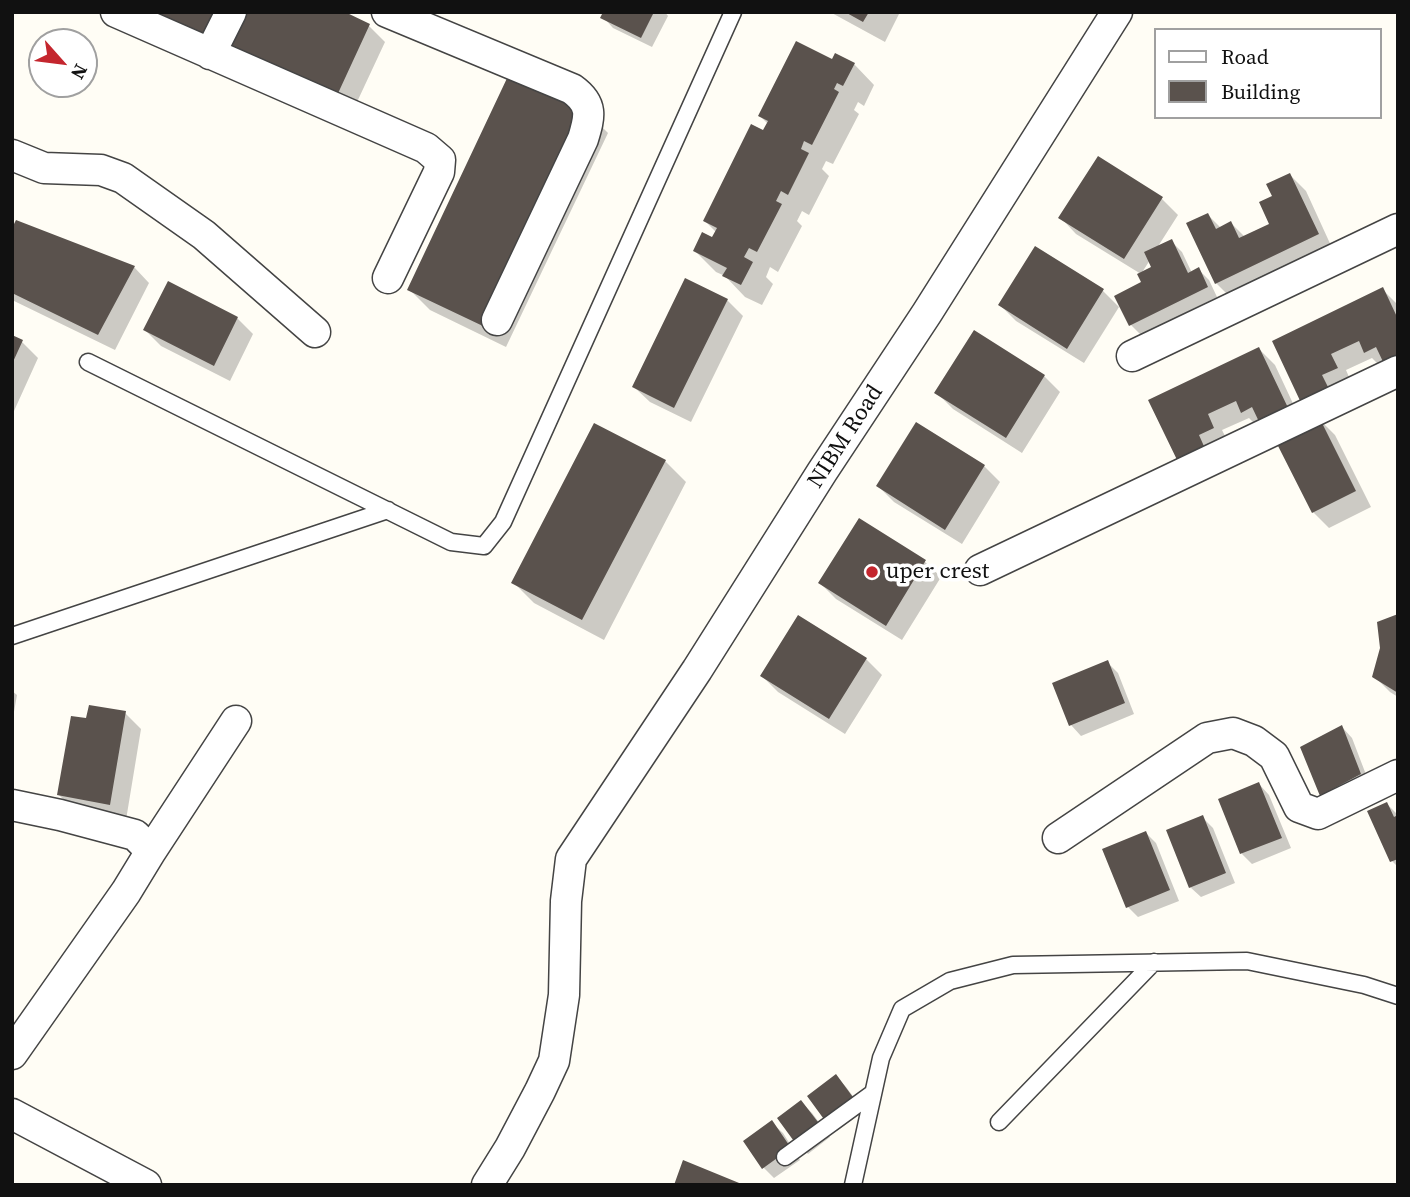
<!DOCTYPE html>
<html>
<head>
<meta charset="utf-8">
<style>
  body { margin:0 }
  #map { position:relative; width:1410px; height:1197px; overflow:hidden; background:#fffdf5; font-family:"Source Serif 4",serif }
  canvas { display:block }
  .frame { position:absolute; inset:0; border:14px solid #111; pointer-events:none }
  .legend { position:absolute; left:1154px; top:28px; width:228px; height:91px; box-sizing:border-box; background:#fff; border:2px solid #a0a0a0; margin:0; padding:9px 12px; list-style:none; font-size:21px; color:#111 }
  .legend li { display:flex; align-items:center; gap:14px; height:35px }
  .legend b { width:35px; border:2px solid #a0a0a0 }
  .north { position:absolute; left:28px; top:28px; width:70px; height:70px; box-sizing:border-box; background:#fff; border:2px solid #a0a0a0; border-radius:50%; rotate:118deg; font-size:19px; font-weight:700; line-height:28px; text-align:center; color:#111 }
  .north::after { content:''; display:block; margin:auto; width:24px; height:32px; background:#c4262e; clip-path:polygon(50% 0,100% 100%,50% 72%,0 100%) }
</style>
</head>
<body>
<div id="map">
<canvas width="1410" height="1197"></canvas>
<div class="frame"></div>
<ul class="legend">
<li><b style="height:9px;background:#fff"></b>Road</li>
<li><b style="height:19px;background:#5a524d"></b>Building</li>
</ul>
<div class="north">N</div>
</div>
<script>
const c = document.querySelector('canvas').getContext('2d');
c.lineJoin = 'round';
function fillPath(path, color) { c.fillStyle = color; c.fill(path, 'evenodd'); }
function strokePath(path, color, width, dash) { c.strokeStyle = color; c.lineWidth = width; c.lineCap = dash ? 'butt' : 'round'; c.setLineDash(dash || []); c.stroke(path); }
function write(font, color, halo, rows, align = 'center') {
  c.font = font + ' "Source Serif 4",serif'; c.lineWidth = 7; c.setLineDash([]); c.textBaseline = 'middle'; c.strokeStyle = halo; c.fillStyle = color; for (const [text, x, y, turn = 0] of rows) {
    c.save(); c.translate(x, y); c.rotate((+turn || 0) * Math.PI / 180); c.textAlign = isNaN(turn) ? turn : align; if (halo) c.strokeText(text, 0, 0); c.fillText(text, 0, 0); c.restore();
  }
}
fillPath(new Path2D(`
  M 134,12 L 340,12 L 369,26 L 385,42 L 350,117 Z
  M 605,12 L 665,12 L 668,16 L 652,47 L 613,28 L 603,17 Z
  M 830,12 L 900,12 L 885,42 Z
  M 832,62 L 854,64 L 874,85 L 864,106 L 858,102 L 854,110 L 859,114 L 833,164 L 826,161 L 822,169 L 829,176 L 809,215 L 802,211 L 797,221 L 802,226 L 778,272 L 770,267 L 766,277 L 773,284 L 762,305 L 745,297 L 725,276 L 716,272 L 695,251 L 713,240 L 716,232 L 705,221 L 768,124 L 760,116 Z
  M 587,112 L 608,133 L 506,347 L 430,310 L 409,289 Z
  M 1098,158 L 1162,199 L 1178,215 L 1157,248 L 1171,241 L 1182,252 L 1192,273 L 1199,270 L 1209,280 L 1217,297 L 1141,335 L 1131,325 L 1143,283 L 1153,268 L 1150,260 L 1141,274 L 1076,234 L 1061,218 Z
  M 1290,175 L 1306,191 L 1333,250 L 1232,299 L 1216,283 L 1208,215 L 1221,228 L 1231,223 L 1245,237 L 1271,225 L 1274,197 Z
  M 12,232 L 134,267 L 149,283 L 115,350 L 12,300 Z
  M 1035,248 L 1103,291 L 1119,307 L 1084,363 L 1016,321 L 1000,305 Z
  M 1382,289 L 1398,305 L 1398,378 L 1382,368 L 1372,358 L 1346,370 L 1352,384 L 1321,421 L 1335,435 L 1371,507 L 1329,528 L 1313,512 L 1278,441 L 1258,427 L 1249,418 L 1222,430 L 1229,444 L 1222,470 L 1151,401 L 1259,349 L 1275,365 L 1304,427 L 1319,419 L 1274,341 Z
  M 727,300 L 743,316 L 691,422 L 650,402 L 634,387 Z
  M 237,318 L 253,334 L 230,381 L 161,346 L 145,330 Z
  M 12,337 L 22,342 L 38,358 L 14,411 L 12,411 Z
  M 1044,376 L 1060,392 L 1022,453 L 953,409 L 937,393 Z
  M 665,461 L 686,482 L 604,640 L 534,603 L 513,582 Z
  M 984,466 L 1000,482 L 962,544 L 894,502 L 878,486 Z
  M 859,520 L 925,562 L 941,577 L 902,640 L 836,599 L 820,583 Z
  M 1398,616 L 1398,697 L 1390,692 L 1374,676 Z
  M 866,659 L 882,675 L 845,734 L 778,692 L 762,676 Z
  M 1107,662 L 1118,673 L 1134,714 L 1081,736 L 1071,725 L 1054,684 Z
  M 12,691 L 17,695 L 12,723 Z
  M 125,713 L 141,729 L 126,820 L 75,811 L 59,795 L 88,720 Z
  M 1342,727 L 1352,738 L 1370,785 L 1332,806 L 1321,795 Z
  M 1259,784 L 1269,795 L 1291,848 L 1252,864 L 1242,854 L 1220,800 Z
  M 1387,804 L 1398,815 L 1398,867 L 1392,861 L 1369,812 Z
  M 1202,817 L 1213,828 L 1235,883 L 1201,897 L 1190,887 Z
  M 1146,833 L 1156,843 L 1179,901 L 1138,917 L 1128,907 Z
  M 836,1076 L 846,1087 L 864,1111 L 837,1131 L 827,1121 Z
  M 801,1102 L 812,1113 L 830,1137 L 808,1154 L 798,1143 Z
  M 772,1123 L 783,1133 L 800,1160 L 774,1178 L 763,1167 Z`), '#0003');
fillPath(new Path2D(`
  M 156,12 L 221,12 L 209,37 Z
  M 245,12 L 345,12 L 370,24 L 334,102 L 226,52 Z
  M 603,12 L 654,12 L 641,38 L 600,18 Z
  M 845,12 L 869,12 L 863,22 Z
  M 796,41 L 832,59 L 835,53 L 855,63 L 843,86 L 837,83 L 834,89 L 839,92 L 812,145 L 804,141 L 801,149 L 809,153 L 788,195 L 781,191 L 776,201 L 782,204 L 757,252 L 749,248 L 744,257 L 753,262 L 741,285 L 722,276 L 727,268 L 693,251 L 702,232 L 712,237 L 717,228 L 703,221 L 751,124 L 763,130 L 768,121 L 758,116 Z
  M 509,74 L 588,111 L 485,327 L 407,290 Z
  M 1098,156 L 1163,197 L 1124,259 L 1058,218 Z
  M 1290,173 L 1319,234 L 1215,284 L 1186,223 L 1208,213 L 1216,229 L 1231,221 L 1239,238 L 1269,224 L 1259,202 L 1272,196 L 1266,184 Z
  M 16,220 L 135,266 L 98,335 L 12,293 L 12,228 Z
  M 1172,239 L 1188,273 L 1199,267 L 1208,287 L 1129,326 L 1114,296 L 1141,282 L 1137,274 L 1151,267 L 1144,252 Z
  M 1035,246 L 1104,289 L 1067,349 L 998,305 Z
  M 685,278 L 728,299 L 674,408 L 632,387 Z
  M 168,281 L 238,317 L 214,366 L 143,330 Z
  M 1383,287 L 1398,319 L 1398,362 L 1386,368 L 1376,347 L 1364,353 L 1359,341 L 1331,354 L 1338,368 L 1322,375 L 1331,393 L 1303,407 L 1272,341 Z
  M 974,330 L 1045,375 L 1006,438 L 934,393 Z
  M 12,335 L 23,340 L 12,364 Z
  M 1259,347 L 1291,414 L 1262,428 L 1252,407 L 1241,413 L 1236,401 L 1208,414 L 1214,428 L 1199,435 L 1207,453 L 1180,466 L 1148,400 Z
  M 1319,417 L 1356,491 L 1312,513 L 1275,440 Z
  M 916,422 L 985,465 L 945,530 L 876,486 Z
  M 594,423 L 666,460 L 582,620 L 511,583 Z
  M 859,518 L 926,560 L 886,626 L 818,583 Z
  M 1398,614 L 1398,693 L 1372,677 L 1380,648 L 1377,622 Z
  M 798,615 L 867,658 L 829,719 L 760,676 Z
  M 1108,660 L 1125,703 L 1069,726 L 1052,683 Z
  M 89,705 L 126,711 L 110,805 L 57,795 L 71,716 L 86,718 Z
  M 1342,725 L 1361,774 L 1320,796 L 1300,747 Z
  M 1259,782 L 1282,838 L 1240,854 L 1218,799 Z
  M 1387,802 L 1394,817 L 1398,815 L 1398,859 L 1390,862 L 1367,811 Z
  M 1203,815 L 1226,873 L 1189,888 L 1166,830 Z
  M 1146,831 L 1170,890 L 1126,908 L 1102,849 Z
  M 836,1074 L 855,1100 L 826,1122 L 807,1096 Z
  M 801,1100 L 821,1126 L 796,1144 L 777,1118 Z
  M 772,1120 L 791,1148 L 762,1169 L 743,1141 Z
  M 683,1160 L 744,1185 L 674,1185 Z`), '#5a524d');
const service = new Path2D(`
  M 88,362 L 451,542 L 484,546 L 503,522 L 733,12
  M 12,636 L 388,510
  M 999,1122 L 1154,962
  M 785,1157 L 873,1093
  M 853,1185 L 881,1058 L 902,1009 L 950,981 L 1013,965 L 1247,961 L 1364,985 L 1398,996`);
const minor = new Path2D(`
  M 116,12 L 426,148 L 440,160 L 439,172 L 388,278
  M 387,12 L 572,89 C 593,104 590,116 583,139 L 497,320
  M 210,54 L 231,12
  M 12,155 L 44,168 L 101,170 L 123,178 L 204,235 L 315,332
  M 1132,356 L 1398,229
  M 980,570 L 1398,371
  M 12,805 L 60,815 L 135,835 L 151,851 L 126,892 L 12,1054
  M 1058,838 L 1207,738 L 1233,733 L 1254,741 L 1274,756 L 1299,807 L 1318,814 L 1398,775
  M 151,851 L 236,721
  M 12,1114 L 146,1185
  M 487,1185 L 510,1148 L 540,1091 L 554,1061 L 564,995 L 566,901 L 571,859 L 697,670 L 822,472 L 927,313 L 1117,12`);
strokePath(service, '#444', 19);
strokePath(minor, '#444', 33);
strokePath(service, '#fff', 16);
strokePath(minor, '#fff', 30);
for (const [x, y, r, color] of [
  [872,572,7,"#c4262e"]
]) { const dot = new Path2D(); dot.arc(x, y, r, 0, 2 * Math.PI); c.fillStyle = color; c.fill(dot); strokePath(dot, '#fff', 2.5); }
write('23px', '#111', '#fff', [
  ["NIBM Road",846,437,-57]
]);
write('23px', '#111', '#fff', [
  ["uper crest",886,572]
], 'left');
</script>
</body>
</html>
